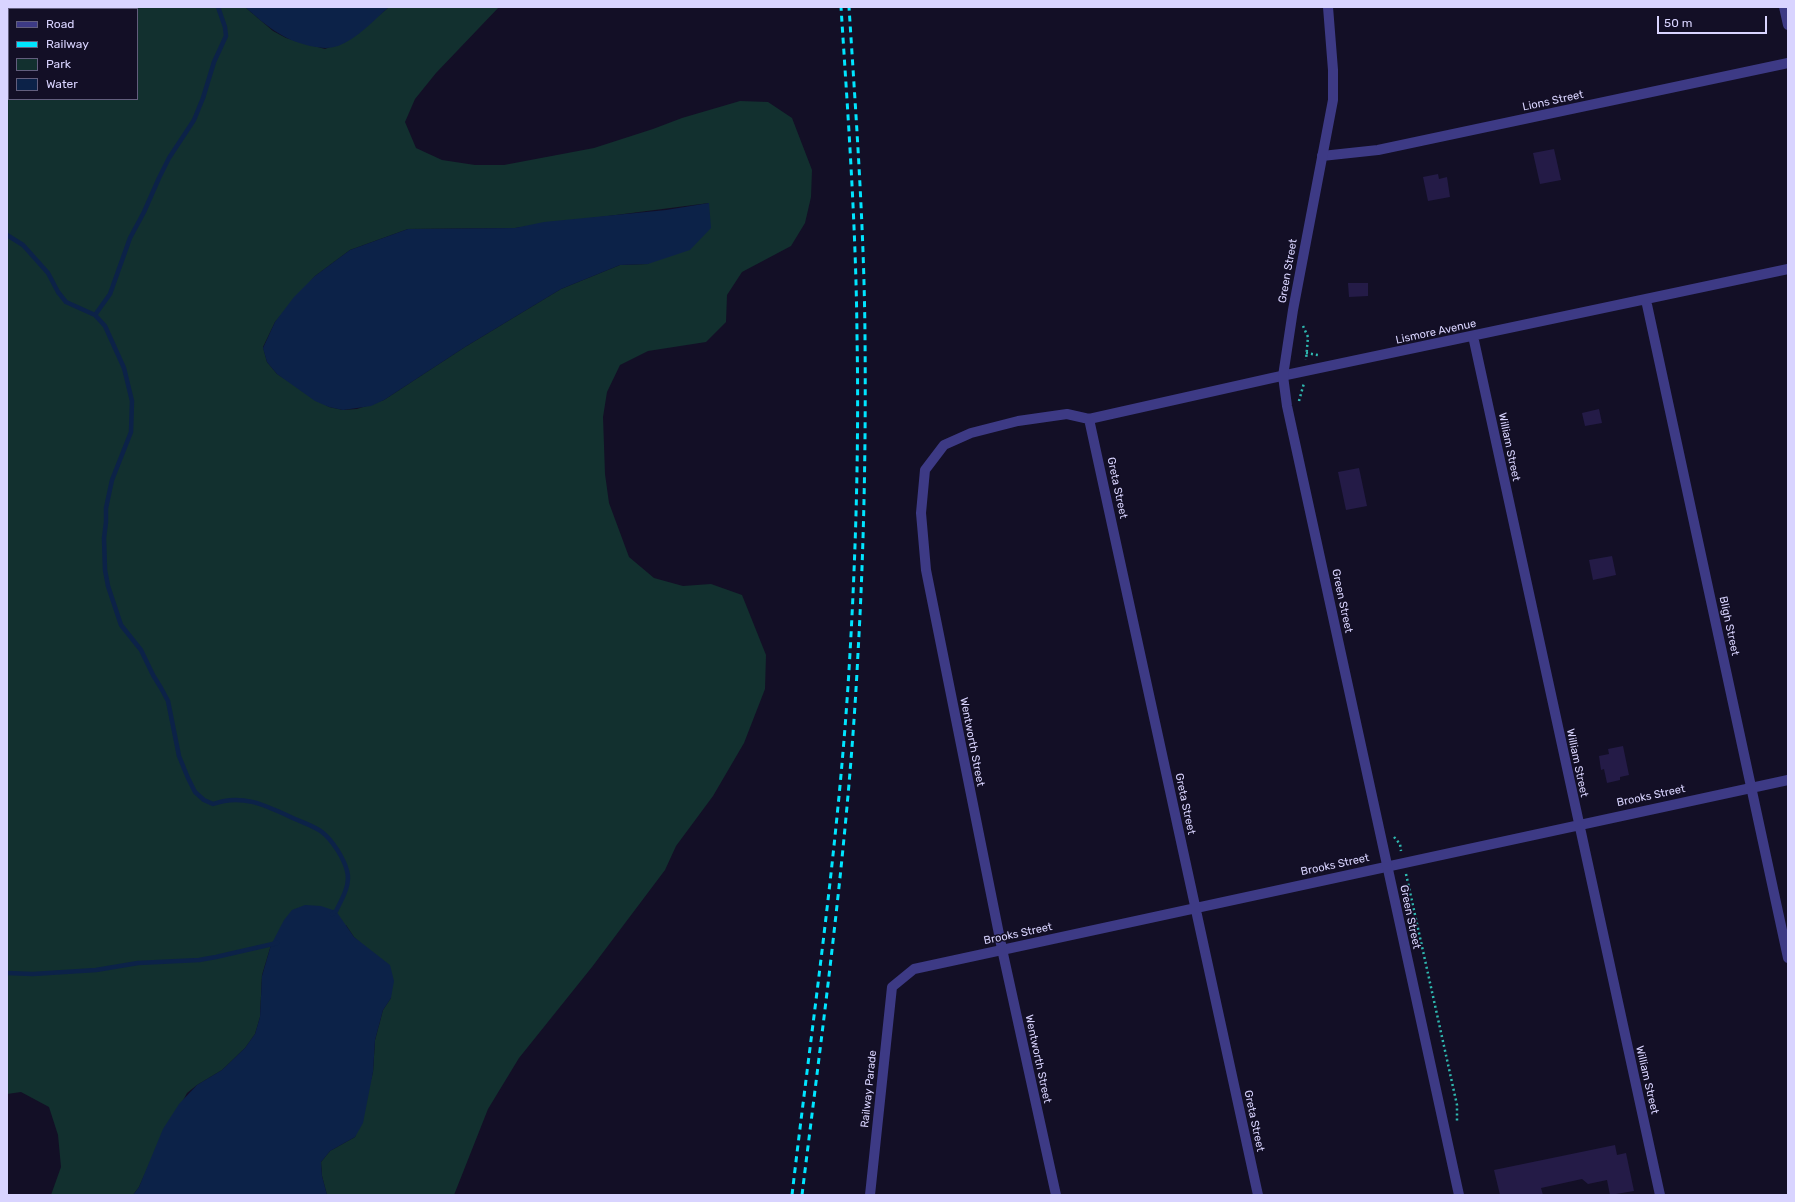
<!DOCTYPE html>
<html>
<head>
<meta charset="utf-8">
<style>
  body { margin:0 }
  #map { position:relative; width:1795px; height:1202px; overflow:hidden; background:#130f26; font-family:Rubik,sans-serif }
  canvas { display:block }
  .frame { position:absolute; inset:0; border:8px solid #d9d4ff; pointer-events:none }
  .legend { position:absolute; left:8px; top:8px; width:130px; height:92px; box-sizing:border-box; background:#130f26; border:1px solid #625e7d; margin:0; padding:5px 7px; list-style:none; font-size:12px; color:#d9d4ff }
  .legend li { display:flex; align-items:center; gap:8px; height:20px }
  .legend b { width:20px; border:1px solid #625e7d }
  .scale { position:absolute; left:1657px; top:16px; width:110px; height:18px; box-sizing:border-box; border:2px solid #d9d4ff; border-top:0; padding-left:5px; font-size:12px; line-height:14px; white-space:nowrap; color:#d9d4ff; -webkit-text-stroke:3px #130f26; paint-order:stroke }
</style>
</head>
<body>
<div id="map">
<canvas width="1795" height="1202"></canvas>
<div class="frame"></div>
<ul class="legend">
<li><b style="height:5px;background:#3d3a85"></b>Road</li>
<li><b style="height:5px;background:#00e5ff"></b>Railway</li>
<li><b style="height:11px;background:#12302f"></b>Park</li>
<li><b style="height:11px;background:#0c2248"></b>Water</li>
</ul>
<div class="scale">50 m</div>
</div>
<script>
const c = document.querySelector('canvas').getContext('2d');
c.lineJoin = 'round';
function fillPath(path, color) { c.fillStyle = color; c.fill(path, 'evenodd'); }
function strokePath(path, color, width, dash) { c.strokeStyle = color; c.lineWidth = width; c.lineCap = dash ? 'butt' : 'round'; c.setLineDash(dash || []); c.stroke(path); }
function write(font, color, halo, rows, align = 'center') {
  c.font = font + ' Rubik,sans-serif'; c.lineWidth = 3; c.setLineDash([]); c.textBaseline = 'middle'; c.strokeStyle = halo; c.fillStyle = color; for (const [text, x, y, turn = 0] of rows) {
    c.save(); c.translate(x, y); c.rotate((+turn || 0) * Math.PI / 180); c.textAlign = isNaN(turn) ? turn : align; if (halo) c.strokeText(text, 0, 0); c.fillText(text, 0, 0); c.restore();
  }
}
fillPath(new Path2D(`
  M 7,7 L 245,7 L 273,31 L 286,38 L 325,49 L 353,37 L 389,7 L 499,7 L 436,73 L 415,99 L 405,122 L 416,148 L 442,160 L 475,165 L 504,165 L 594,148 L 653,129 L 682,118 L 740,101 L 768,102 L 792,118 L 812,170 L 811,197 L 805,223 L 791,246 L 742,272 L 727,295 L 726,322 L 706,342 L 648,351 L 620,365 L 607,392 L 603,417 L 605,474 L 609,503 L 629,557 L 654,578 L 683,586 L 711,584 L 742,595 L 766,655 L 765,689 L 744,743 L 713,796 L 676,846 L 665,870 L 592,967 L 519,1058 L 488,1109 L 454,1195 L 327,1195 L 322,1176 L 321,1162 L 330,1151 L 355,1137 L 373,1072 L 375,1040 L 383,1010 L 391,998 L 365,947 L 354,937 L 346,925 L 271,945 L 262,975 L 260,1017 L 255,1034 L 245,1048 L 222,1070 L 197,1085 L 187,1093 L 152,1158 L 139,1187 L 133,1195 L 51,1195 L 61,1167 L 58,1135 L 49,1107 L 21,1092 L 7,1094 ZM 9,9 L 137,9 L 137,99 L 9,99 ZM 709,203 L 648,264 L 620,265 L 561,289 L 465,347 L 384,400 L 357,409 L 343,410 L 329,407 L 277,374 L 267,362 L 263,347 L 275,322 L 315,276 L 350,250 L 408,229 L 515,228 Z`), '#12302f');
fillPath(new Path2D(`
  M 245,7 L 389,7 C 374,20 357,39 338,46 C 328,49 321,48 310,46 C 281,39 267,26 245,7 Z
  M 709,203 L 711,228 L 690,250 L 648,264 L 620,265 L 561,289 L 465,347 L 384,400 L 371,406 L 343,410 L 329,407 L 315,401 L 277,374 L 267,362 L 263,348 L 275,322 L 294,297 L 315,276 L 350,250 L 408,229 L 515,228 L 544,222 L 666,210 Z
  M 305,905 L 321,906 L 336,911 L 354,937 L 390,965 L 394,981 L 391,998 L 383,1010 L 375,1040 L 373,1072 L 363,1123 L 355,1137 L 330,1151 L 321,1162 L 322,1176 L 327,1195 L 133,1195 L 139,1187 L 163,1129 L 179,1104 L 197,1085 L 222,1070 L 245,1048 L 255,1034 L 260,1017 L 262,976 L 271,945 L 284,920 L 292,910 Z`), '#0c2248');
strokePath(new Path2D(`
  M 7,235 L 23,245 L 48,273 L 58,292 L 66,302 L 95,315 L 105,326 L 124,368 L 132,401 L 131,432 L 112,480 L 106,508 L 106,522 L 104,538 L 105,570 L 108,586 L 121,625 L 141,650 L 153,675 L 161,688 L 168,701 L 179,756 L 188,778 L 195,792 L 204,800 L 213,804 C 243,793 267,806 295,819 C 304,823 314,826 322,832 C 332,840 344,858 347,871 C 351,884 342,899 336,911 L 332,914
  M 95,315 L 110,294 L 130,238 L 144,212 L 159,178 L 169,158 L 194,120 L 203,98 L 214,62 L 226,36 L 225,27 L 218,7
  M 7,973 L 33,974 L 96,970 L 138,963 L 199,960 L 216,957 L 277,943`), '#0c2248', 4.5);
fillPath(new Path2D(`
  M 1554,149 L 1561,180 L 1540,184 L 1533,153 Z
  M 1438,174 L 1439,179 L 1447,177 L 1450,197 L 1428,201 L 1423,177 Z
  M 1348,283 L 1368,283 L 1368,296 L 1349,297 Z
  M 1599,409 L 1602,423 L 1585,426 L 1582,413 Z
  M 1359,468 L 1367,506 L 1346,510 L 1338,472 Z
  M 1612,556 L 1616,575 L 1593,580 L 1589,560 Z
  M 1623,746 L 1629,775 L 1620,777 L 1620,780 L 1607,783 L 1604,769 L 1601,770 L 1599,756 L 1609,754 L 1608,749 Z
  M 1615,1145 L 1617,1155 L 1626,1153 L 1634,1191 L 1610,1195 L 1607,1180 L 1588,1184 L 1582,1179 L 1541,1188 L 1543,1195 L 1500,1195 L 1494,1170 Z`), '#241b47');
strokePath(new Path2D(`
  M 1303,326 L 1308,337 L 1306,360
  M 1306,353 L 1318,355
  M 1299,401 L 1304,383
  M 1394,837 L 1400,844 L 1401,851
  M 1406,874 L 1457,1105 L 1457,1123`), '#2fb8b0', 2.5, [2, 3]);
strokePath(new Path2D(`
  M 1784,7 L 1788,25
  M 1322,156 L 1378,150 L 1788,63
  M 1646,300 L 1788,958
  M 1473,336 L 1660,1195
  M 1089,419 L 1258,1195
  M 870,1195 L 892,987 L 914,969 L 1788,780
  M 1056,1195 L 1002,949 L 926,570 L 921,513 L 925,470 L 944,445 L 971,433 L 1018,421 L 1067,414 L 1089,419 L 1272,378 L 1788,269`), '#3d3a85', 10);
strokePath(new Path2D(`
  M 1328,7 L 1333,70 L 1333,100 L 1293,310 L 1283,376 L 1287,406 L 1459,1195`), '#3d3a85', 10);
strokePath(new Path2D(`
  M 792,1195 C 813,1015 840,835 850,653 C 856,548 859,442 857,336 C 856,226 848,116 841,7
  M 802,1195 C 824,1015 849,835 858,653 C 864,548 866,442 865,336 C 864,226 856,116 849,7`), '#00e5ff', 3, [6, 5]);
write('11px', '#d9d4ff', '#130f26', [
  ["Lions Street",1553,101,-12],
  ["Green Street",1288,271,-80],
  ["Lismore Avenue",1436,332,-12],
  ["William Street",1509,447,78],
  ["Greta Street",1117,488,78],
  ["Green Street",1342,601,78],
  ["Bligh Street",1729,626,78],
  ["Wentworth Street",972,742,79],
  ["William Street",1577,763,78],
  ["Brooks Street",1651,796,-12],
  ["Greta Street",1185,804,78],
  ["Brooks Street",1335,865,-12],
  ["Green Street",1410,917,78],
  ["Brooks Street",1018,934,-12],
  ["Wentworth Street",1038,1059,78],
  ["William Street",1647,1080,77],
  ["Railway Parade",869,1089,-84],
  ["Greta Street",1254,1121,78]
]);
</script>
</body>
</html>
